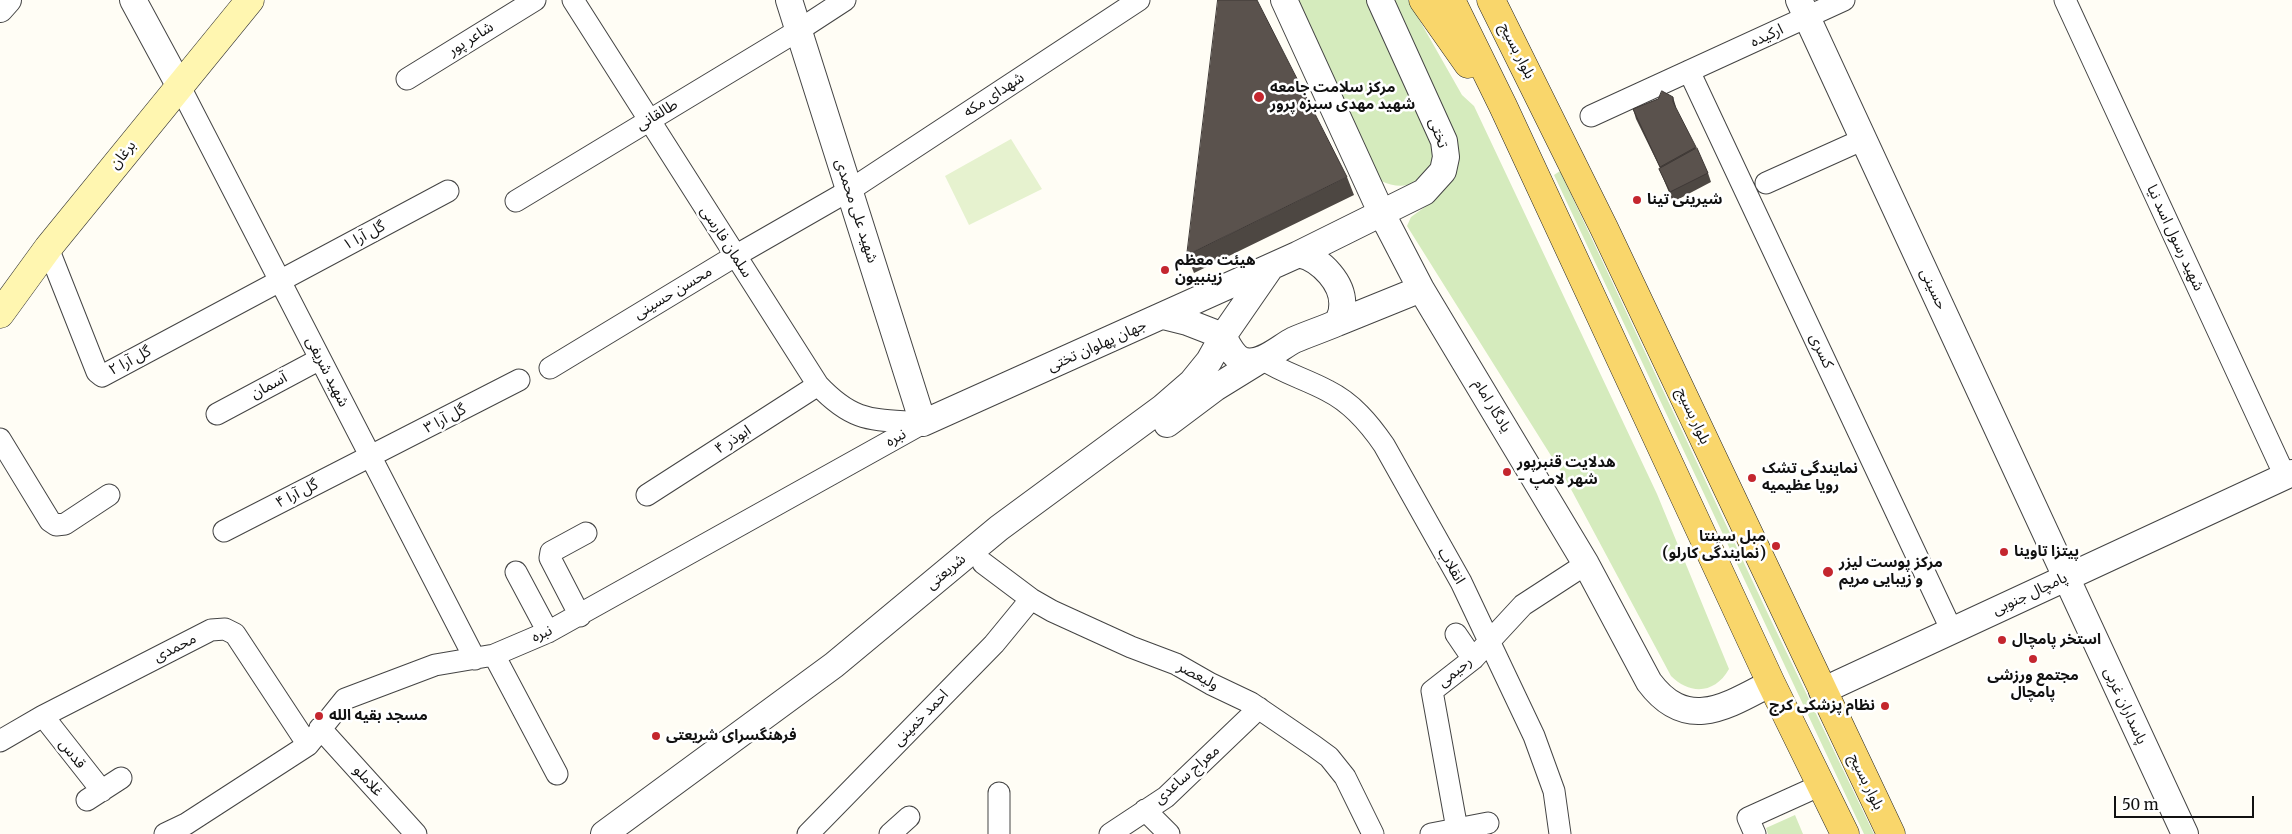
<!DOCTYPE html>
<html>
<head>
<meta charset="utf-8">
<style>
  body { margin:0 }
  #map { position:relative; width:2292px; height:834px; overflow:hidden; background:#fffdf5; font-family:Merriweather,serif }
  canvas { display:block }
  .scale { position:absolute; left:2114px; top:796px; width:140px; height:22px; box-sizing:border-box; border:2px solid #111; border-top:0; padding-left:6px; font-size:15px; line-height:18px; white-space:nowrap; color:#111; -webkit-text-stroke:4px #fff; paint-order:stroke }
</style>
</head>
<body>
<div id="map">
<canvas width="2292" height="834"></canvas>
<div class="scale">50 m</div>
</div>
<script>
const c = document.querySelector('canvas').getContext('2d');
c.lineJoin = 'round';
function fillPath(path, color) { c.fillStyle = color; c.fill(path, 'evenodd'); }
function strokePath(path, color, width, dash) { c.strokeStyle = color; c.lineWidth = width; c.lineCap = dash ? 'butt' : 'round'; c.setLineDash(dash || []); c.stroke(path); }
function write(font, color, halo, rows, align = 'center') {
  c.font = font + ' Merriweather,"Noto Sans Arabic",serif'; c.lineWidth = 5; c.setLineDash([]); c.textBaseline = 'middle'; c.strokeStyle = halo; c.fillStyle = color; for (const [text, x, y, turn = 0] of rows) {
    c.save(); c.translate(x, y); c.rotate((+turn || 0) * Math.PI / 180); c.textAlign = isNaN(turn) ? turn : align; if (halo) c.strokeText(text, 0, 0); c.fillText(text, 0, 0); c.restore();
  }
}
fillPath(new Path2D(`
  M 1297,0 L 1368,0 L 1436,150 C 1437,179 1407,194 1381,181 Z
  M 1390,0 L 1408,0 L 1462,95 L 1474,106 L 1657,494 L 1729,669 C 1715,694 1690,695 1671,676 L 1565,478 L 1407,226 L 1411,217 L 1436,199 L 1451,179 Z
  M 1560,171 L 1768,614 L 1874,834 L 1864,834 L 1554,175 Z
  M 1795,815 L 1803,834 L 1768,834 L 1766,828 Z`), '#d5ebbd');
fillPath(new Path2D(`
  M 1011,139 L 1042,189 L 969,225 L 945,176 Z`), '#e6f2cf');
const minor = new Path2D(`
  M 573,0 L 818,385 C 855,424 873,419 923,423
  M 2065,0 L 2285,476
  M 1689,71 L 1952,631
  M 407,79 L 535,0
  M 179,85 L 475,659
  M 1591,116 L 1844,0
  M 1766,183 L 1864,139
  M 516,201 L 799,30 L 845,0
  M 48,248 L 97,372 L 102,376 L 448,191
  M 1262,359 C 1283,373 1306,379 1328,391 C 1352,403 1369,423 1384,445 L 1461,582 L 1534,736 L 1554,791 L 1560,834
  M 550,368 L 735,256 L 850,190 L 1139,0
  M 217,414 L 320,359
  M 0,439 L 50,521 L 56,525 L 65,524 L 109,495
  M 647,495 L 818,385
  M 224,531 L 519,380
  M 983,563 L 1031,599 L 1052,611 L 1131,647 L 1176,664 L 1211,684 L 1251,703 L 1314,746 L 1329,757 L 1345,777 L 1373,834
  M 516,572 L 548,632
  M 580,616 L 550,558 L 551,552 L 586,533
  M 1456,634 L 1473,659
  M 494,655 L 557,774
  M 43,716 L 102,791
  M 320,728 L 416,834
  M 0,741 L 43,716 L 211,630 L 225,629 L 235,634 L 308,745
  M 87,800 L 121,778
  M 1145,810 L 1169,834
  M 1457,829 L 1432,691 L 1473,659 L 1523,605 L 1586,564
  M 165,834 L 186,824 L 308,745 L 345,699 L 435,665 L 494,655 L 548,632 L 923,423
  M 808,834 L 994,644 L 1031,599
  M 890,834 L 909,817
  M 999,834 L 999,793
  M 1110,834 L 1166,797 L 1259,708
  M 1431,834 L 1488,823
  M 1755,834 L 1748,818 L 1821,785`);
const tertiary = new Path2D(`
  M 133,0 L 179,85
  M 789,0 L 923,423 L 1299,254 C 1321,259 1345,284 1342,308 C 1342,313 1339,319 1337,323 C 1323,329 1308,334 1294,340 C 1280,347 1262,365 1245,361 C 1234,359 1228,345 1223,336 L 1270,268
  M 1284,0 L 1381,212 L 1421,289 L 1586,564 L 1649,682 C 1687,733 1727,706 1771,683
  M 1799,0 L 2185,834
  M 0,9 L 8,0
  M 1299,254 L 1424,192 L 1443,171 L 1446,157 L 1444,141 L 1380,0
  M 1337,323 L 1421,289
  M 1167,424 L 1215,388 L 1262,359
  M 1822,691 L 2292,473
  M 604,834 L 834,665 L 999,528 L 1162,408 L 1192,382 L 1209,361 L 1223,336 L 1187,322 L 1163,316`);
const secondary = new Path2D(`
  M 0,314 L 48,248 L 250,0`);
const primary = new Path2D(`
  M 1423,0 L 1468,64
  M 1451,0 L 1503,106 L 1771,683 L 1845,834
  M 1491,0 L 1604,228 L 1891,834`);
strokePath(minor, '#444', 23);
strokePath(tertiary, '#444', 28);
strokePath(secondary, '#333', 29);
strokePath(primary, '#222', 29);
strokePath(minor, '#fff', 21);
strokePath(tertiary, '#fff', 26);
strokePath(secondary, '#fff6b0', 28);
strokePath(primary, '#f9d66b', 28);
fillPath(new Path2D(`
  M 1658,99 L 1676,107 L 1676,109 L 1708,173 L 1711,182 L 1673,202 L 1663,178 L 1659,169 L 1660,168 L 1636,119 L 1633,109 Z
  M 1347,177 L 1354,195 L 1194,273 L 1187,255 Z`), '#4d4742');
fillPath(new Path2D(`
  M 1673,97 L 1676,107 L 1676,112 L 1673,102 Z`), '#3f3936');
const building = new Path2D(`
  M 1218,0 L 1257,0 L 1347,177 L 1187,255 Z
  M 1662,91 L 1673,97 L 1673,102 L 1696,147 L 1660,167 L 1633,109 L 1658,99 Z
  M 1697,148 L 1708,173 L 1670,192 L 1659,169 Z`);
fillPath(building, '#5a524d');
strokePath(building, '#3f3936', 1);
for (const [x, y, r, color] of [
  [1259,97,6,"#c4262e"],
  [1637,200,5,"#c4262e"],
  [1165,270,5,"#c4262e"],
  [1507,472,5,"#c4262e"],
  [1752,478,5,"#c4262e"],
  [1776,546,5,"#c4262e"],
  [2004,552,5,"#c4262e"],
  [1828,572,6,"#c4262e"],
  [2002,640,5,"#c4262e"],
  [2033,659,5,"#c4262e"],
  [1885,706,5,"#c4262e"],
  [319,716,5,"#c4262e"],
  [656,736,5,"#c4262e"]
]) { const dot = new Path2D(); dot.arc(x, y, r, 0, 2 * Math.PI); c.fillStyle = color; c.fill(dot); strokePath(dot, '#fff', 2); }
write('15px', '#111', '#fff', [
  ["ارکیده",1767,36,-25],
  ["شاعر پور",471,39,-32],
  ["بلوار بسیج",1517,51,63],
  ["شهدای مکه",994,95,-33],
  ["طالقانی",657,115,-31],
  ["تختی",1438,133,71],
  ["برغان",123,155,-51],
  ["شهید علی محمدی",856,211,72],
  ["گل آرا ۱",364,236,-28],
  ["شهید رسول اسد نیا",2175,238,65],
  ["سلمان فارسی",726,242,57],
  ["حسینی",1933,289,65],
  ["محسن حسینی",673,293,-31],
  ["جهان پهلوان تختی",1097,346,-24],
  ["کسری",1821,351,65],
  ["گل آرا ۲",130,361,-28],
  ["شهید شریفی",327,372,63],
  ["آسمان",269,386,-28],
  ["یادگار امام",1492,406,59],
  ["بلوار بسیج",1693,416,65],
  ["گل آرا ۳",445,419,-28],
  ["نبره",896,438,-29],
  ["ابوذر ۴",733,440,-33],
  ["گل آرا ۴",297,494,-27],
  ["انقلاب",1451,566,60],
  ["شریعتی",946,572,-40],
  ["پامچال جنوبی",2030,594,-25],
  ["نبره",542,634,-24],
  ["محمدی",175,648,-27],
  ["رحیمی",1455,672,-39],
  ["ولیعصر",1198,676,28],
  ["پاسداران غربی",2125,706,65],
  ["احمد خمینی",921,718,-46],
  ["قدس",72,754,52],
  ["معراج ساعدی",1187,775,-41],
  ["غلاملو",368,781,48],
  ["بلوار بسیج",1866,782,64]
]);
write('bold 15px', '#111', '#fff', [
  ["مرکز سلامت جامعه",1270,88],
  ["شهید مهدی سبزه پرور",1270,105],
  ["شیرینی تینا",1647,200],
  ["هیئت معظم",1175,261],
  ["زینبیون",1175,278],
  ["هدلایت قنبرپور",1517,463],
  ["- شهر لامپ",1517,480],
  ["نمایندگی تشک",1762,469],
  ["رویا عظیمیه",1762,486],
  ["مبل سپنتا",1766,537,"right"],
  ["(نمایندگی کارلو)",1766,554,"right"],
  ["پیتزا تاوینا",2014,552],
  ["مرکز پوست لیزر",1839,563],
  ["و زیبایی مریم",1839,580],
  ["استخر پامچال",2012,640],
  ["مجتمع ورزشی",2033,676,"center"],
  ["پامچال",2033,693,"center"],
  ["نظام پزشکی کرج",1875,706,"right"],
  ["مسجد بقیه الله",329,716],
  ["فرهنگسرای شریعتی",666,736]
], 'left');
</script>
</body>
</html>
